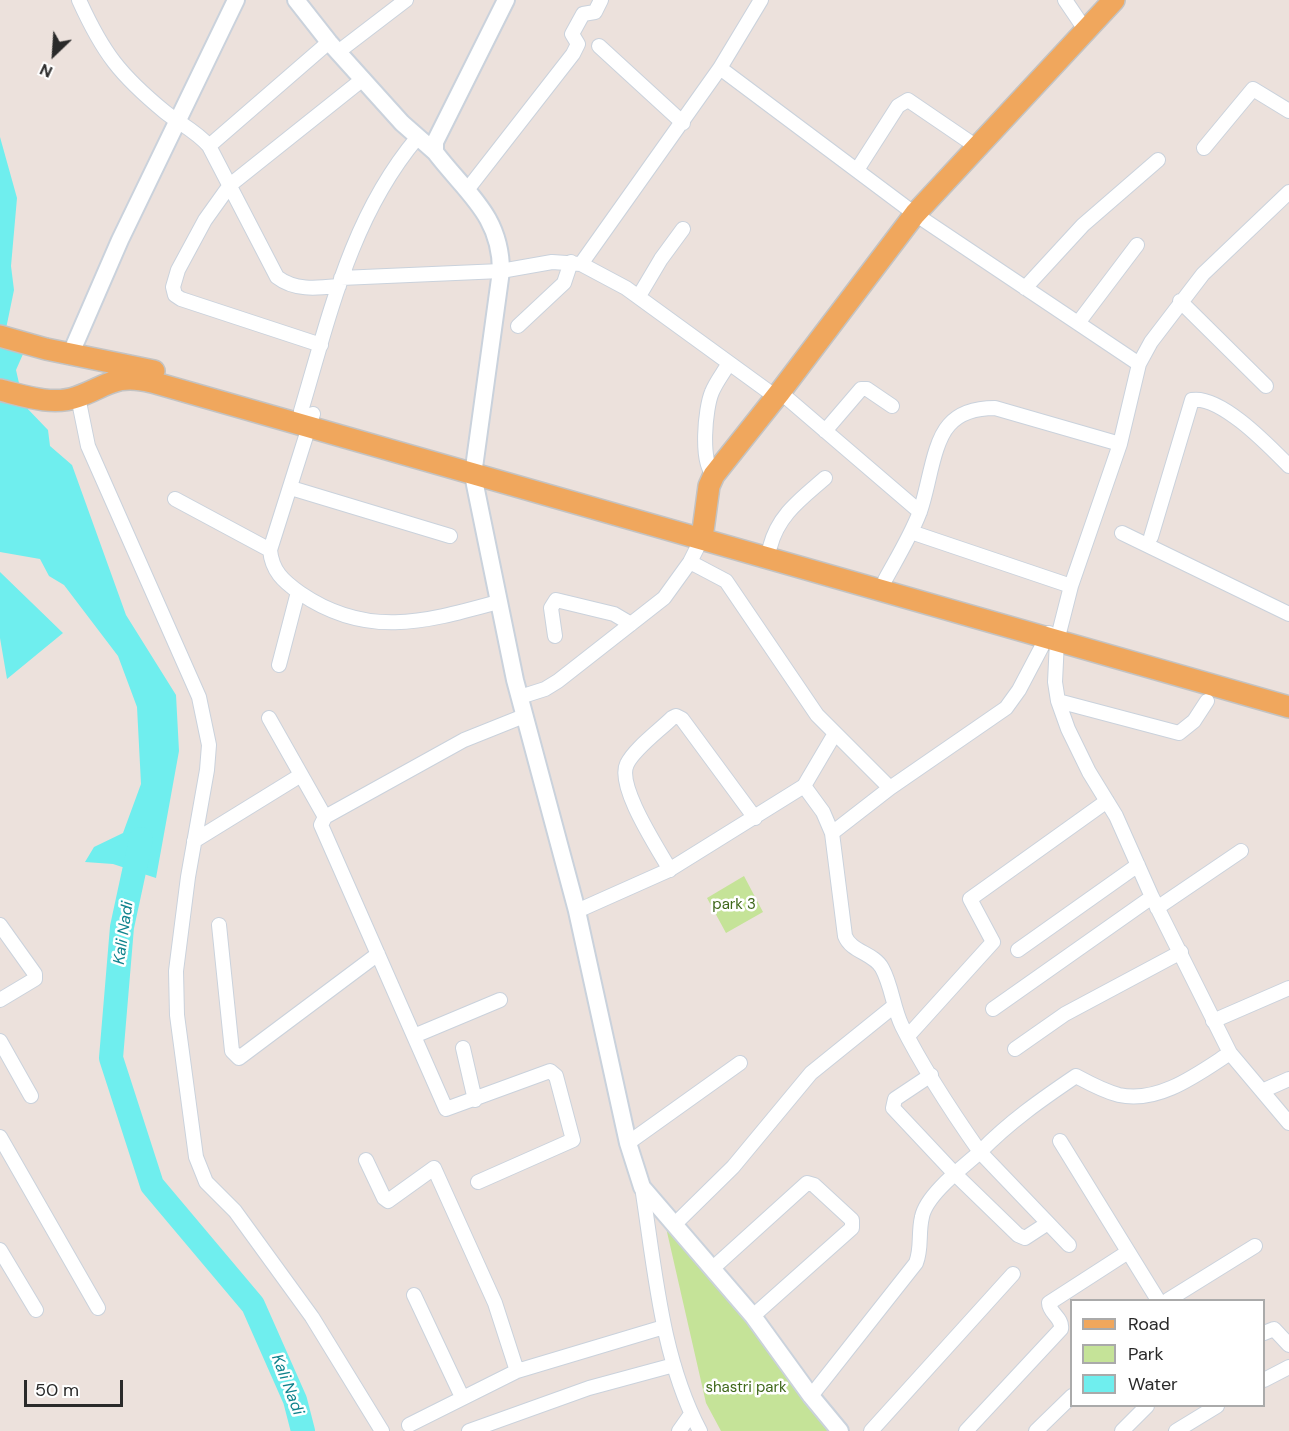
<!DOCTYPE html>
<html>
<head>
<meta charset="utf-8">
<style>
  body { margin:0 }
  #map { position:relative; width:1289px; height:1431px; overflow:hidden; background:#ece1dc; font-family:"DM Sans",sans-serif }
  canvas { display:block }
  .legend { position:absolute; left:1070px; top:1299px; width:195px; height:108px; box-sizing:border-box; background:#fff; border:2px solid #aaa; margin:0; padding:8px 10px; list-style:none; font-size:18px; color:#2a2a2a }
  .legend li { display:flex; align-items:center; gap:12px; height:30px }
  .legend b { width:30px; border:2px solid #aaa }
  .north { position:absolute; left:24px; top:24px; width:60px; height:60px; -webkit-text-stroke:4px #fff; paint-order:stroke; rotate:205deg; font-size:16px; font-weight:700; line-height:24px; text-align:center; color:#2a2a2a }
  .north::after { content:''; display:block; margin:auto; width:21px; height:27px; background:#2a2a2a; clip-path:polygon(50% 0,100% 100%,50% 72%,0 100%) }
  .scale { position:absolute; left:24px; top:1380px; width:99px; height:27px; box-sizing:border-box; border:3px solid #2a2a2a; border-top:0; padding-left:8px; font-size:18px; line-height:21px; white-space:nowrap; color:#2a2a2a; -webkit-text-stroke:4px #fff; paint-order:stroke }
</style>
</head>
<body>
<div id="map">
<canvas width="1289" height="1431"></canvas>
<ul class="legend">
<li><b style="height:8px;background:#f0a75d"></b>Road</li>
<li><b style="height:16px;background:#c5e398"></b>Park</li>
<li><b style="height:16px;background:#6feeee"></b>Water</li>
</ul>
<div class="north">N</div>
<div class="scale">50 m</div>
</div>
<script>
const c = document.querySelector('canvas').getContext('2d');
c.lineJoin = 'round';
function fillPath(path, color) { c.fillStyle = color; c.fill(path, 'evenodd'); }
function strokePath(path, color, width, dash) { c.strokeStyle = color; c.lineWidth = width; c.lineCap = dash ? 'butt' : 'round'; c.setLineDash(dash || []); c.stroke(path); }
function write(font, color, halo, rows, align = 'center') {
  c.font = font + ' "DM Sans",sans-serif'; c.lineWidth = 5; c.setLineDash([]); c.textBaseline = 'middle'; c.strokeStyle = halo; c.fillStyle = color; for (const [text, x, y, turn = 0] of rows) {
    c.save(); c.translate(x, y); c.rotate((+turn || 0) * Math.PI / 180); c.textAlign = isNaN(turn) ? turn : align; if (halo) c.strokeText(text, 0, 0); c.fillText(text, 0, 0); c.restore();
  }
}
fillPath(new Path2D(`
  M 744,876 L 763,912 L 726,933 L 707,898 Z
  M 662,1210 L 834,1431 L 721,1431 L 706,1403 Z`), '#c5e398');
fillPath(new Path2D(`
  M 0,137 L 17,198 L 11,266 L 14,290 L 2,348 L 23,354 L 16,370 L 24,405 L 48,430 L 50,446 L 72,465 L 126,615 L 176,695 L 179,751 L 156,878 L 113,864 L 85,862 L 94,847 L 123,833 L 141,784 L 137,707 L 118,656 L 64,585 L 49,576 L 40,559 L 0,552 Z
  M 0,572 L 63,633 L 7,679 L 0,638 Z`), '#6feeee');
strokePath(new Path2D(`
  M 141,839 L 122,927 L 111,1058 L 152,1185 L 253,1305 L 295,1400 L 303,1431`), '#6feeee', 24);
const minor = new Path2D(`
  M 79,0 C 103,53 120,75 165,112 C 180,124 196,131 209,146 L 277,277 C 295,291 318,288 339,286
  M 1065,0 L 1086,31
  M 599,46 L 683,123
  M 338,52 L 406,0
  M 720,68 L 761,0
  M 209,146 L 329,42
  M 1204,148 L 1253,89 L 1289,111
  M 857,170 L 898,106 L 908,100 L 977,147
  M 467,190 L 573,54 L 578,44 L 572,34 L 583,14 L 595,12 L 601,0
  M 1289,192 L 1203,274 L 1151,342 L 1139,364 L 1120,444 L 1071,586 L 1057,641 L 1055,682 L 1058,701 L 1068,729 L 1089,772 L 1116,816 L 1152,897 L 1230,1053 L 1289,1123
  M 581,264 L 720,68 L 915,214 L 1139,364
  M 341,278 L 501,271 L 552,262 L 581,264 L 626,288 L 776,397
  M 1025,288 L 1083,225 L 1158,160
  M 639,296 L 661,259 L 683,229
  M 1180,301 L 1266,386
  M 1078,323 L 1137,245
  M 518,326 L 564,283 L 571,262
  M 321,345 L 181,299 L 175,295 L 173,287 L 178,270 L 205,220 L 230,185 L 363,79
  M 780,392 L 920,512
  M 78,397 L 88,446 L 199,697 L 209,745 L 207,770 L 188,877 L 176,971 L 177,1015 L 196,1157 L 206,1182 L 235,1211 L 312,1317 L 382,1431
  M 301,411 C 330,314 351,217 417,138
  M 313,414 L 270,550 C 272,571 283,581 300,593 C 367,639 425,622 498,602
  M 825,431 L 861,389 L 867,389 L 892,406
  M 714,475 C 700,464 705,408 712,392 C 716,382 724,372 729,363
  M 291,488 L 450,536
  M 175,499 L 270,550
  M 911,532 L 1071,586
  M 1122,533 L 1289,614
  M 1151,537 L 1192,400 C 1221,395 1270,447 1289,466
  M 770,547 C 778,515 801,499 825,478
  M 690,562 L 726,581 L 817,715 L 890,788
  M 885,580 C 897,558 910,537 919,514 C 929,489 932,444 949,425 C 961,411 978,408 995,408 L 1120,444
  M 555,636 L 551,608 L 556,600 L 614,614 L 631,624
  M 279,665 L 298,592
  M 520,697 L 545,689 L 558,681 L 664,598 L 690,562 L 702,538
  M 1058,701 L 1179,733 L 1194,721 L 1207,701
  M 269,718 L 325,817
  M 834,735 L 804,786 L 823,812 L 832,833 L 845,936 C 851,952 874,953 882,968 C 892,986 893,1008 902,1026 C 924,1070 952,1112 980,1152 C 1009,1122 1042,1099 1076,1076 C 1089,1083 1103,1091 1119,1095 C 1159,1104 1199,1073 1230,1053
  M 832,833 L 890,788 L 1006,708 L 1019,690 L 1049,633
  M 194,841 L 301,775
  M 670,870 C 659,850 616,786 627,764 C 634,749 660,730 672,718 L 676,716 L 682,719 L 755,818
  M 1157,908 L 1241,851
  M 577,911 L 669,870 L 804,786
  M 0,925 L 35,974 L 35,979 L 0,1000
  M 219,925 L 232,1051 L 239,1058 L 378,954
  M 1018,950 L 1138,865
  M 993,1009 L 1152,897
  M 1213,1021 L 1289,988
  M 414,1036 L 500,1000
  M 908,1036 L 993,942 L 970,899 L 1107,801
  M 0,1041 L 31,1096
  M 463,1048 L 475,1100
  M 1015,1049 L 1065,1014 L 1181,952
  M 931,1075 L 895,1099 L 893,1108 L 955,1174 L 1018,1235 L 1025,1238 L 1048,1223
  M 1262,1091 L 1289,1079
  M 0,1137 L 98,1308
  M 1060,1141 L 1158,1300
  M 628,1143 L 740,1063
  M 366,1160 L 384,1198 L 388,1201 L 434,1168 L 495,1303 L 517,1371
  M 478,1182 L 573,1140 L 556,1076 L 550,1071 L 446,1109 L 321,825 L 325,817 L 464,740 L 524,716
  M 642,1187 C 655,1269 661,1357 700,1431
  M 675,1224 L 733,1167 L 811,1073 L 894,1006
  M 0,1250 L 36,1310
  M 713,1268 L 807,1183 L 814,1185 L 852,1220 L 852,1228 L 753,1316
  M 414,1295 L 462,1397
  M 1168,1300 L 1255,1246
  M 1264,1333 L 1274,1329 L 1289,1345
  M 1264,1380 L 1289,1367
  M 811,1396 L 916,1263 C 922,1248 918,1233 922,1217 C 926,1195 963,1167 980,1152 L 1069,1245
  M 409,1425 L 517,1371 L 664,1327
  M 469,1431 L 589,1388 L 674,1365
  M 679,1431 L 691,1414
  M 871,1431 L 1013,1274
  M 966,1431 L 1061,1329 C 1063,1318 1049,1313 1049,1303 L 1128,1252
  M 1036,1431 L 1072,1396
  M 1122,1431 L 1147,1406
  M 1176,1431 L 1217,1406`);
const tertiary = new Path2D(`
  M 296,0 L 329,42 L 402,123 L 435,152
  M 506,0 L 435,142 L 435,152 C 466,193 501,215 501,271 L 473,475 L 515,680 L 577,911 L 628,1143 L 642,1187 L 753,1316 L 811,1396 L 840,1431
  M 71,353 L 120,240 L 236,0`);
const primary = new Path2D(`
  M 0,336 L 46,349 L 154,371
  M 0,390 C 24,396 53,406 77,397 C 108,386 115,373 152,382 L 1289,707
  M 702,538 L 709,486 L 714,475 L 780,392 L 915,214 L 1114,0`);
strokePath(minor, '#cad2dc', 16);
strokePath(tertiary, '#cad2dc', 20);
strokePath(primary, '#c3c3c3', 24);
strokePath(minor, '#fff', 14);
strokePath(tertiary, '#fff', 16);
strokePath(primary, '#f0a75d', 21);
write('15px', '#3e671a', '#fff', [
  ["park 3",734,905],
  ["shastri park",746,1388]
]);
write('italic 16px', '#0e828c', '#fff', [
  ["Kali Nadi",124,933,-82],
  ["Kali Nadi",287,1385,69]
]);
</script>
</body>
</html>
